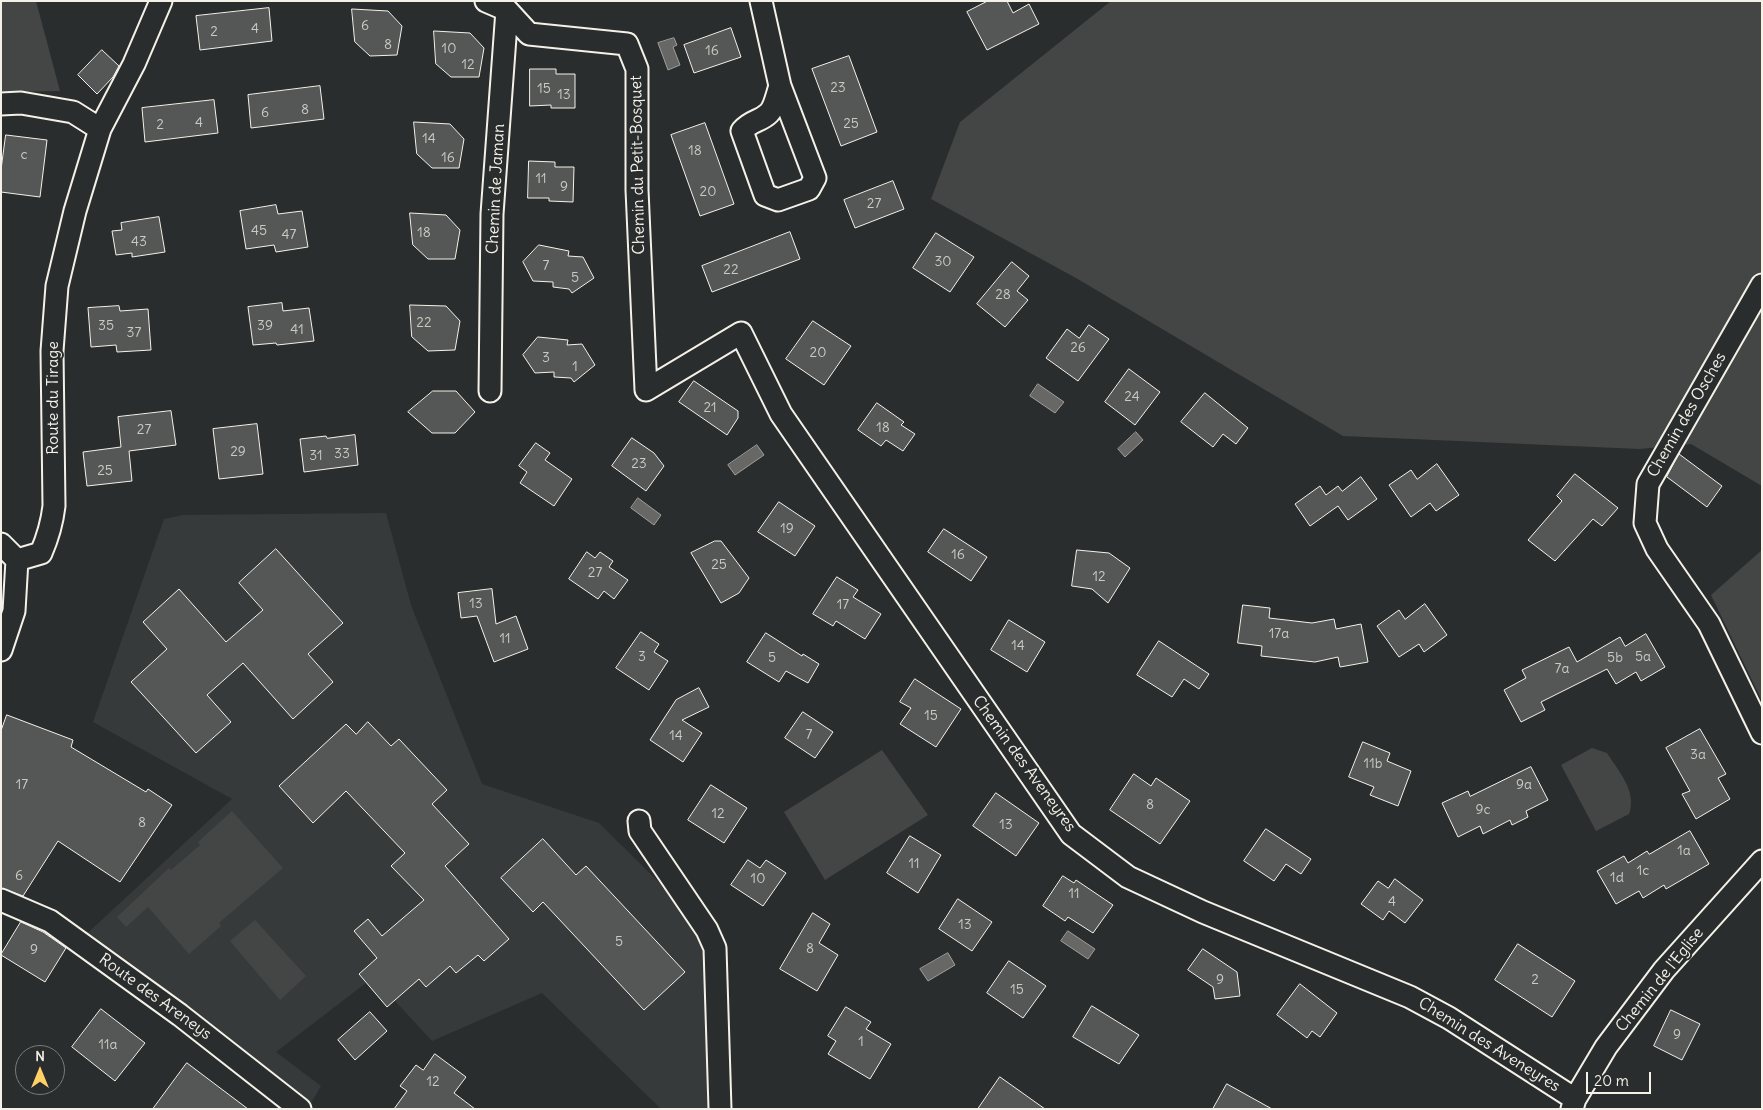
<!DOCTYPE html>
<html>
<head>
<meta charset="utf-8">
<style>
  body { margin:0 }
  #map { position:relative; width:1763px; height:1110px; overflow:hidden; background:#2a2d2e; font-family:Delius,sans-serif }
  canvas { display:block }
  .frame { position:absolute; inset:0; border:2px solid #f4f1e8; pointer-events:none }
  .north { position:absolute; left:15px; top:1045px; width:50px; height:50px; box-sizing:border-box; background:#2a2d2e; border:1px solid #7b7b78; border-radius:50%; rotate:0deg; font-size:14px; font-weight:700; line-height:20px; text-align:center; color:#f4f1e8 }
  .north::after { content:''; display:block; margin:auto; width:18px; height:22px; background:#ffd166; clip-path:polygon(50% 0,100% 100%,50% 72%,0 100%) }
  .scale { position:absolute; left:1586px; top:1072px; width:65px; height:22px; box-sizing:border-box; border:2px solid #f4f1e8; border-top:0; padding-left:6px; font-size:15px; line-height:18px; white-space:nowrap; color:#f4f1e8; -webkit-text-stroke:4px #2a2d2e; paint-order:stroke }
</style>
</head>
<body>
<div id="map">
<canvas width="1763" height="1110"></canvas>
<div class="frame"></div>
<div class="north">N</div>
<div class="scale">20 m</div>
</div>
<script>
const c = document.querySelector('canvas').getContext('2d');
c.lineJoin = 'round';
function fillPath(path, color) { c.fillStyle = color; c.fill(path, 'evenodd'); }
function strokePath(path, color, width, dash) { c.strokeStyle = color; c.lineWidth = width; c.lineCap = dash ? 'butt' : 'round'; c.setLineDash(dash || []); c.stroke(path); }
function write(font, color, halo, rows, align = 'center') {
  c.font = font + ' Delius,sans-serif'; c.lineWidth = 4; c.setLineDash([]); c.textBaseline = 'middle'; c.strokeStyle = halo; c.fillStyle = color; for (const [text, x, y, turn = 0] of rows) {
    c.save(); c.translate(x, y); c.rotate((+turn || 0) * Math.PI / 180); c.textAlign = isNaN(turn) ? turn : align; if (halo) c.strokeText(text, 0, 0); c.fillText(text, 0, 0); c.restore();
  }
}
fillPath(new Path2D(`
  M 386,513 L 411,605 L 482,784 L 599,823 L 693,916 L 707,948 L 720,1109 L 661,1109 L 542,993 L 432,1041 L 395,1001 L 387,1007 L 366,983 L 276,1052 L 321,1086 L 311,1103 L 305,1109 L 79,941 L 232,799 L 93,722 L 164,519 L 183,515 Z`), '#373a3a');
fillPath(new Path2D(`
  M 1,1 L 36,1 L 60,91 L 1,92 Z
  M 1111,1 L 1762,1 L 1762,486 L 1691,444 L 1640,449 L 1343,436 L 1076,278 L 931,199 L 960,122 Z
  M 1762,550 L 1762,701 L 1711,595 Z
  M 1592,748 L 1607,753 C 1619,772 1637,791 1629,814 L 1596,831 L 1561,765 Z
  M 882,750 L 928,815 L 825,880 L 784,812 Z
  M 232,811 L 283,868 L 219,923 L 221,926 L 189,954 L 148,907 L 126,927 L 117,917 L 169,868 L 171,870 L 200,845 L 198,842 Z
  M 255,920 L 306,976 L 280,1000 L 230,941 Z`), '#444645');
const water = new Path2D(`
  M 674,38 L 677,45 L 673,47 L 680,65 L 668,70 L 658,43 Z
  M 1038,384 L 1064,402 L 1055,413 L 1030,396 Z
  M 1136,432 L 1143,440 L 1125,457 L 1118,449 Z
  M 757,445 L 764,455 L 735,475 L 728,465 Z
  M 638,498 L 661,515 L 654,525 L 631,508 Z
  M 1068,931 L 1095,949 L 1088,959 L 1061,941 Z
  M 948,953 L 955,965 L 928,981 L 920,969 Z`);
fillPath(water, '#676866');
strokePath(water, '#9f9f9a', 1);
const building = new Path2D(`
  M 988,1 L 1007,1 L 1013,13 L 1029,4 L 1039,24 L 987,50 L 967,12 Z
  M 269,8 L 272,41 L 200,50 L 196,16 Z
  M 352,9 L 388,11 L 402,26 L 397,55 L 370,56 L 355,42 Z
  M 731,28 L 741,57 L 694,73 L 684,45 Z
  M 434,31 L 470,33 L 484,48 L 479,77 L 451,77 L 436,64 Z
  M 102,50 L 119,66 L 113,77 L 97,94 L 78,75 Z
  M 849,56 L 877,132 L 841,146 L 812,69 Z
  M 530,69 L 556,69 L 556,74 L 575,74 L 575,108 L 551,108 L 551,105 L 530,106 Z
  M 320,86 L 324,119 L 251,128 L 248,95 Z
  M 214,100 L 218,133 L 145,142 L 142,108 Z
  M 414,122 L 450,124 L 464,139 L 459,168 L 432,168 L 417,154 Z
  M 705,123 L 734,204 L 700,216 L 671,135 Z
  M 6,135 L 47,140 L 40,197 L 1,192 L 1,170 Z
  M 529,161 L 555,162 L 555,167 L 574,167 L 573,202 L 549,201 L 549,198 L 528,198 Z
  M 893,181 L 904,209 L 855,228 L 844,200 Z
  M 276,205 L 278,214 L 302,211 L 308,247 L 276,252 L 274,245 L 246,249 L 240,211 Z
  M 410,213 L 446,215 L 460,230 L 455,259 L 428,259 L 413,245 Z
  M 159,217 L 165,252 L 132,257 L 132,253 L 116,255 L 112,231 L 122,230 L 121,223 Z
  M 790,232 L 800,259 L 712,292 L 702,266 Z
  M 936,233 L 974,257 L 950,292 L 913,268 Z
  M 539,245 L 569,251 L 568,256 L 583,257 L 594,278 L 572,293 L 569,289 L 553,287 L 553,282 L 533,281 L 523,262 Z
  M 1012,262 L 1029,276 L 1017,291 L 1028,300 L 1005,327 L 977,304 Z
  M 282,303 L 283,311 L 309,308 L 314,341 L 277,345 L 276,343 L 253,345 L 248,307 Z
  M 410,305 L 446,306 L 460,321 L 455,350 L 428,351 L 412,337 Z
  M 119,306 L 120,311 L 148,309 L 151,350 L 117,352 L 116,345 L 91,347 L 88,308 Z
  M 813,321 L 851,346 L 824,385 L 786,359 Z
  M 1089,325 L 1109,339 L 1078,381 L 1046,358 L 1067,329 L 1079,338 Z
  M 538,337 L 568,340 L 567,345 L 582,344 L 595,365 L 574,382 L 571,378 L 554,377 L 554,372 L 535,373 L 523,355 Z
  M 1129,369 L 1160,392 L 1135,425 L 1105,402 Z
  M 694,381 L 738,411 L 738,418 L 727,435 L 679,402 Z
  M 433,391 L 456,391 L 475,412 L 455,433 L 432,433 L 408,412 Z
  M 1205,393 L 1248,428 L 1236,444 L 1223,434 L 1213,447 L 1181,422 Z
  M 877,403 L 904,422 L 901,425 L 915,434 L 903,451 L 886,440 L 881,446 L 858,430 Z
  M 171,411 L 176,445 L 129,451 L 132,481 L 87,486 L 83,452 L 121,447 L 118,417 Z
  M 257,424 L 263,474 L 219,479 L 213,429 Z
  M 355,435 L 358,465 L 304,472 L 300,439 L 326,436 L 327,438 Z
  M 632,438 L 654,453 L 664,466 L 646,491 L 612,466 Z
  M 536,443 L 550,453 L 545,460 L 572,479 L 554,506 L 520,483 L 527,472 L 519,466 Z
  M 1679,454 L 1722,486 L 1707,507 L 1667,477 Z
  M 1437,464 L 1459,495 L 1436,511 L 1430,503 L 1411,517 L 1389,485 L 1411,470 L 1417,479 Z
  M 1575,474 L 1618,508 L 1602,526 L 1593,519 L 1555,561 L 1528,540 L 1562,501 L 1557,496 Z
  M 1361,477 L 1377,499 L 1348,520 L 1338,506 L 1310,526 L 1295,504 L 1320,486 L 1326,495 L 1338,486 L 1342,491 Z
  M 779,502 L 815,526 L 795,556 L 758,532 Z
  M 944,529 L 987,557 L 971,581 L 928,552 Z
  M 715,541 L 721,541 L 749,578 L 739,593 L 721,603 L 691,553 Z
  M 276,549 L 343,623 L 308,654 L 333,682 L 293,719 L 243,663 L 207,695 L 231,722 L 196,753 L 131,682 L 167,649 L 143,622 L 179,589 L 226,642 L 263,610 L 239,583 Z
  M 1077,550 L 1109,553 L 1130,568 L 1108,603 L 1092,589 L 1072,586 Z
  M 587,552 L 595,558 L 600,552 L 613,561 L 609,567 L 628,580 L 614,599 L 604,591 L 598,599 L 569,579 Z
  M 837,577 L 858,590 L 853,597 L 881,614 L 865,639 L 836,621 L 833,626 L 813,614 Z
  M 492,589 L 496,624 L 516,616 L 528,649 L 494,662 L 477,616 L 461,618 L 458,593 Z
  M 1425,604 L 1447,635 L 1424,652 L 1419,644 L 1399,657 L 1377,626 L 1399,610 L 1405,619 Z
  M 1243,605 L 1270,608 L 1269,618 L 1312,623 L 1334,619 L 1336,629 L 1361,624 L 1368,662 L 1340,667 L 1338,657 L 1315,662 L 1261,656 L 1262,646 L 1238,643 Z
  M 1009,620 L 1045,642 L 1027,672 L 991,650 Z
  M 641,632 L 659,644 L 654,652 L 668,661 L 649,690 L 616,668 Z
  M 766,633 L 802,656 L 803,654 L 819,664 L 808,683 L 786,671 L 779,682 L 747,662 Z
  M 1646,634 L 1665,667 L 1641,681 L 1636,672 L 1616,684 L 1607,669 L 1541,702 L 1545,710 L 1521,722 L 1504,690 L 1526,678 L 1522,670 L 1569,647 L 1577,662 L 1620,637 L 1625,646 Z
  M 1159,641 L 1209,674 L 1199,689 L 1184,679 L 1172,697 L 1137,675 Z
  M 915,679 L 961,709 L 936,747 L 900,724 L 911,708 L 900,702 Z
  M 699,688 L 709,707 L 682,720 L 702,733 L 683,762 L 650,740 L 676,700 Z
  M 803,712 L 833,732 L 815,758 L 785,738 Z
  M 7,715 L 73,740 L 71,747 L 146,792 L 148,789 L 172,805 L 120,882 L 58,841 L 23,896 L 1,888 L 1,731 Z
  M 368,722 L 391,746 L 399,739 L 447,790 L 432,804 L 469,844 L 445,866 L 509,939 L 484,961 L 478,955 L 456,973 L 450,966 L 426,987 L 419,979 L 387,1007 L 359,974 L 377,958 L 354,931 L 368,919 L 382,936 L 424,900 L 391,866 L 405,853 L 346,791 L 313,823 L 279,786 L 346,724 L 356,734 Z
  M 1700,729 L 1726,774 L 1718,778 L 1730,799 L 1696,819 L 1682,794 L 1690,791 L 1666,748 Z
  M 1363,742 L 1390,753 L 1387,761 L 1411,771 L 1398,806 L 1370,795 L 1374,787 L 1349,777 Z
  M 1531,767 L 1548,800 L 1526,811 L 1528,817 L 1512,825 L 1510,820 L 1483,834 L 1480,826 L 1458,837 L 1442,803 L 1468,791 L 1470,796 Z
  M 1134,774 L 1151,786 L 1156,778 L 1190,801 L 1160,844 L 1110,810 Z
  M 711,785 L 747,808 L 724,843 L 688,820 Z
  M 996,793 L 1039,823 L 1016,856 L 973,826 Z
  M 1266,829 L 1311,859 L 1301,874 L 1286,864 L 1274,881 L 1244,861 Z
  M 1690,831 L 1709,864 L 1666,889 L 1664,885 L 1643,898 L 1639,891 L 1616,904 L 1597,871 L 1624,856 L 1628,863 L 1647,851 L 1649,854 Z
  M 910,836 L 941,855 L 918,893 L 887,873 Z
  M 543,839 L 576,875 L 586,866 L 685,972 L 644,1010 L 543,902 L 533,912 L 501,878 Z
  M 748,860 L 760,868 L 766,860 L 786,873 L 763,906 L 731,885 Z
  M 1063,876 L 1074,883 L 1076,880 L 1113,905 L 1093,933 L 1068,917 L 1065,921 L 1043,906 Z
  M 1395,879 L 1423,900 L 1405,923 L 1389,911 L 1383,920 L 1361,904 L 1378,881 L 1388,888 Z
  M 958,899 L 992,922 L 972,951 L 939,929 Z
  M 813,913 L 830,924 L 819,943 L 838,955 L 817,991 L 780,969 Z
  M 21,922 L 43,932 L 66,948 L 45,982 L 1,955 Z
  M 1518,944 L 1575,981 L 1552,1017 L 1495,980 Z
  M 1203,949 L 1237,972 L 1240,996 L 1215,999 L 1213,987 L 1188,970 Z
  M 1009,961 L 1046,986 L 1023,1018 L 987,993 Z
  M 1300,984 L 1337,1013 L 1320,1037 L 1312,1031 L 1307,1038 L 1277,1015 Z
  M 1092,1006 L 1139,1035 L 1119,1064 L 1073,1037 Z
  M 846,1007 L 871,1022 L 866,1029 L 891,1044 L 870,1079 L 828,1054 L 836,1041 L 828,1036 Z
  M 101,1009 L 145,1043 L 115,1081 L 72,1047 Z
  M 1671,1010 L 1700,1024 L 1682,1060 L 1654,1046 Z
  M 370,1012 L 387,1031 L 355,1060 L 338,1040 Z
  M 435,1054 L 466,1077 L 454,1093 L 475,1109 L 394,1109 L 407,1091 L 400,1086 L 416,1065 L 423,1070 Z
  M 187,1063 L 248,1109 L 153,1109 Z
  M 1000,1077 L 1045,1109 L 978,1109 Z
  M 1227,1084 L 1272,1109 L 1213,1109 Z`);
fillPath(building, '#555756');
strokePath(building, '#f4f1e8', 1);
const minor = new Path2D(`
  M 486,1 L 507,10 L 529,34 L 627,44 L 637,69 L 637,190 L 646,390 L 741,333 L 781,414 L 1071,834 L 1128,877 L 1203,912 L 1410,997 L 1449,1018 L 1575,1099
  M 761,1 L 780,86 L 815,178 L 809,189 L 778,200 L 765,195 L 742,131 C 751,120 760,122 769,113 C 775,107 777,94 780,86
  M 1,104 L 21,103 L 73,112 L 100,129
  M 1762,285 L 1648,484 L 1645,523 L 1657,549 L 1709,624 L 1762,733
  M 490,391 L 492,214 L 507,10
  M 1,544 L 17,560
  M 1,650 L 14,611 L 17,560 L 41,553 C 48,537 52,523 54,506 L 52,351 L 57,286 L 75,211 L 100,129 L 134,64 L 161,1
  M 639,821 L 640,831 L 707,930 L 715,948 L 720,1109
  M 1,900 L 50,921 L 180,1015 L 300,1109
  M 1572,1109 L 1575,1099 L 1606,1047 L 1664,970 L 1762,861`);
strokePath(minor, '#f4f1e8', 25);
strokePath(minor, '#2a2d2e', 21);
write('14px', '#cccac4', null, [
  ["6",365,26],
  ["4",255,29],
  ["2",214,32],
  ["8",388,45],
  ["10",449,49],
  ["16",712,51],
  ["12",468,65],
  ["23",838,88],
  ["15",544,89],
  ["13",564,95],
  ["8",305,110],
  ["6",265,113],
  ["4",199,123],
  ["25",851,124],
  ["2",160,125],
  ["14",429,139],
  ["18",695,151],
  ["c",24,155],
  ["16",448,158],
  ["11",541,179],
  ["9",564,187],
  ["20",708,192],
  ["27",874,204],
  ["45",259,231],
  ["18",424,233],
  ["47",289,235],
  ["43",139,242],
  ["30",943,262],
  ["7",546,266],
  ["22",731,270],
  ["5",575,278],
  ["28",1003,295],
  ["22",424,323],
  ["35",106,326],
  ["39",265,326],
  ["41",297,330],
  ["37",134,333],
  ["26",1078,348],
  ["20",818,353],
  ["3",546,358],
  ["1",575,367],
  ["24",1132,397],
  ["21",710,408],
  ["18",883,428],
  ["27",144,430],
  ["29",238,452],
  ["33",342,454],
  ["31",316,456],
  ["23",639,464],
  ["25",105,471],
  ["19",787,529],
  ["16",958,555],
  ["25",719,565],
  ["27",595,573],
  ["12",1099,577],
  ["13",476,604],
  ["17",843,605],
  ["17a",1279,634],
  ["11",505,639],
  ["14",1018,646],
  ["3",642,657],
  ["5a",1643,657],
  ["5",772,658],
  ["5b",1615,658],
  ["7a",1562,669],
  ["15",931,716],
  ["7",809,735],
  ["14",676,736],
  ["3a",1698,755],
  ["11b",1373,764],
  ["17",22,785],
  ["9a",1524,785],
  ["8",1150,805],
  ["9c",1483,810],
  ["12",718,814],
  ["8",142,823],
  ["13",1006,825],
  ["1a",1684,851],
  ["11",914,864],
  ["1c",1643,871],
  ["6",19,876],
  ["1d",1617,878],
  ["10",758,879],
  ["11",1074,894],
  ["4",1392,902],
  ["13",965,925],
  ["5",619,942],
  ["8",810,949],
  ["9",34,950],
  ["9",1220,980],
  ["2",1535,980],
  ["15",1017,990],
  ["9",1677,1035],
  ["1",861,1042],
  ["11a",108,1045],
  ["12",433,1082]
]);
write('16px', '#f4f1e8', '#2a2d2e', [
  ["Chemin du Petit-Bosquet",638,165,-91],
  ["Chemin de Jaman",496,189,-87],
  ["Route du Tirage",53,398,-90],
  ["Chemin des Osches",1687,415,-60],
  ["Chemin des Aveneyres",1024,764,54],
  ["Chemin de l'Eglise",1660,980,-51],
  ["Route des Areneys",155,997,36],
  ["Chemin des Aveneyres",1489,1045,32]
]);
</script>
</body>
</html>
